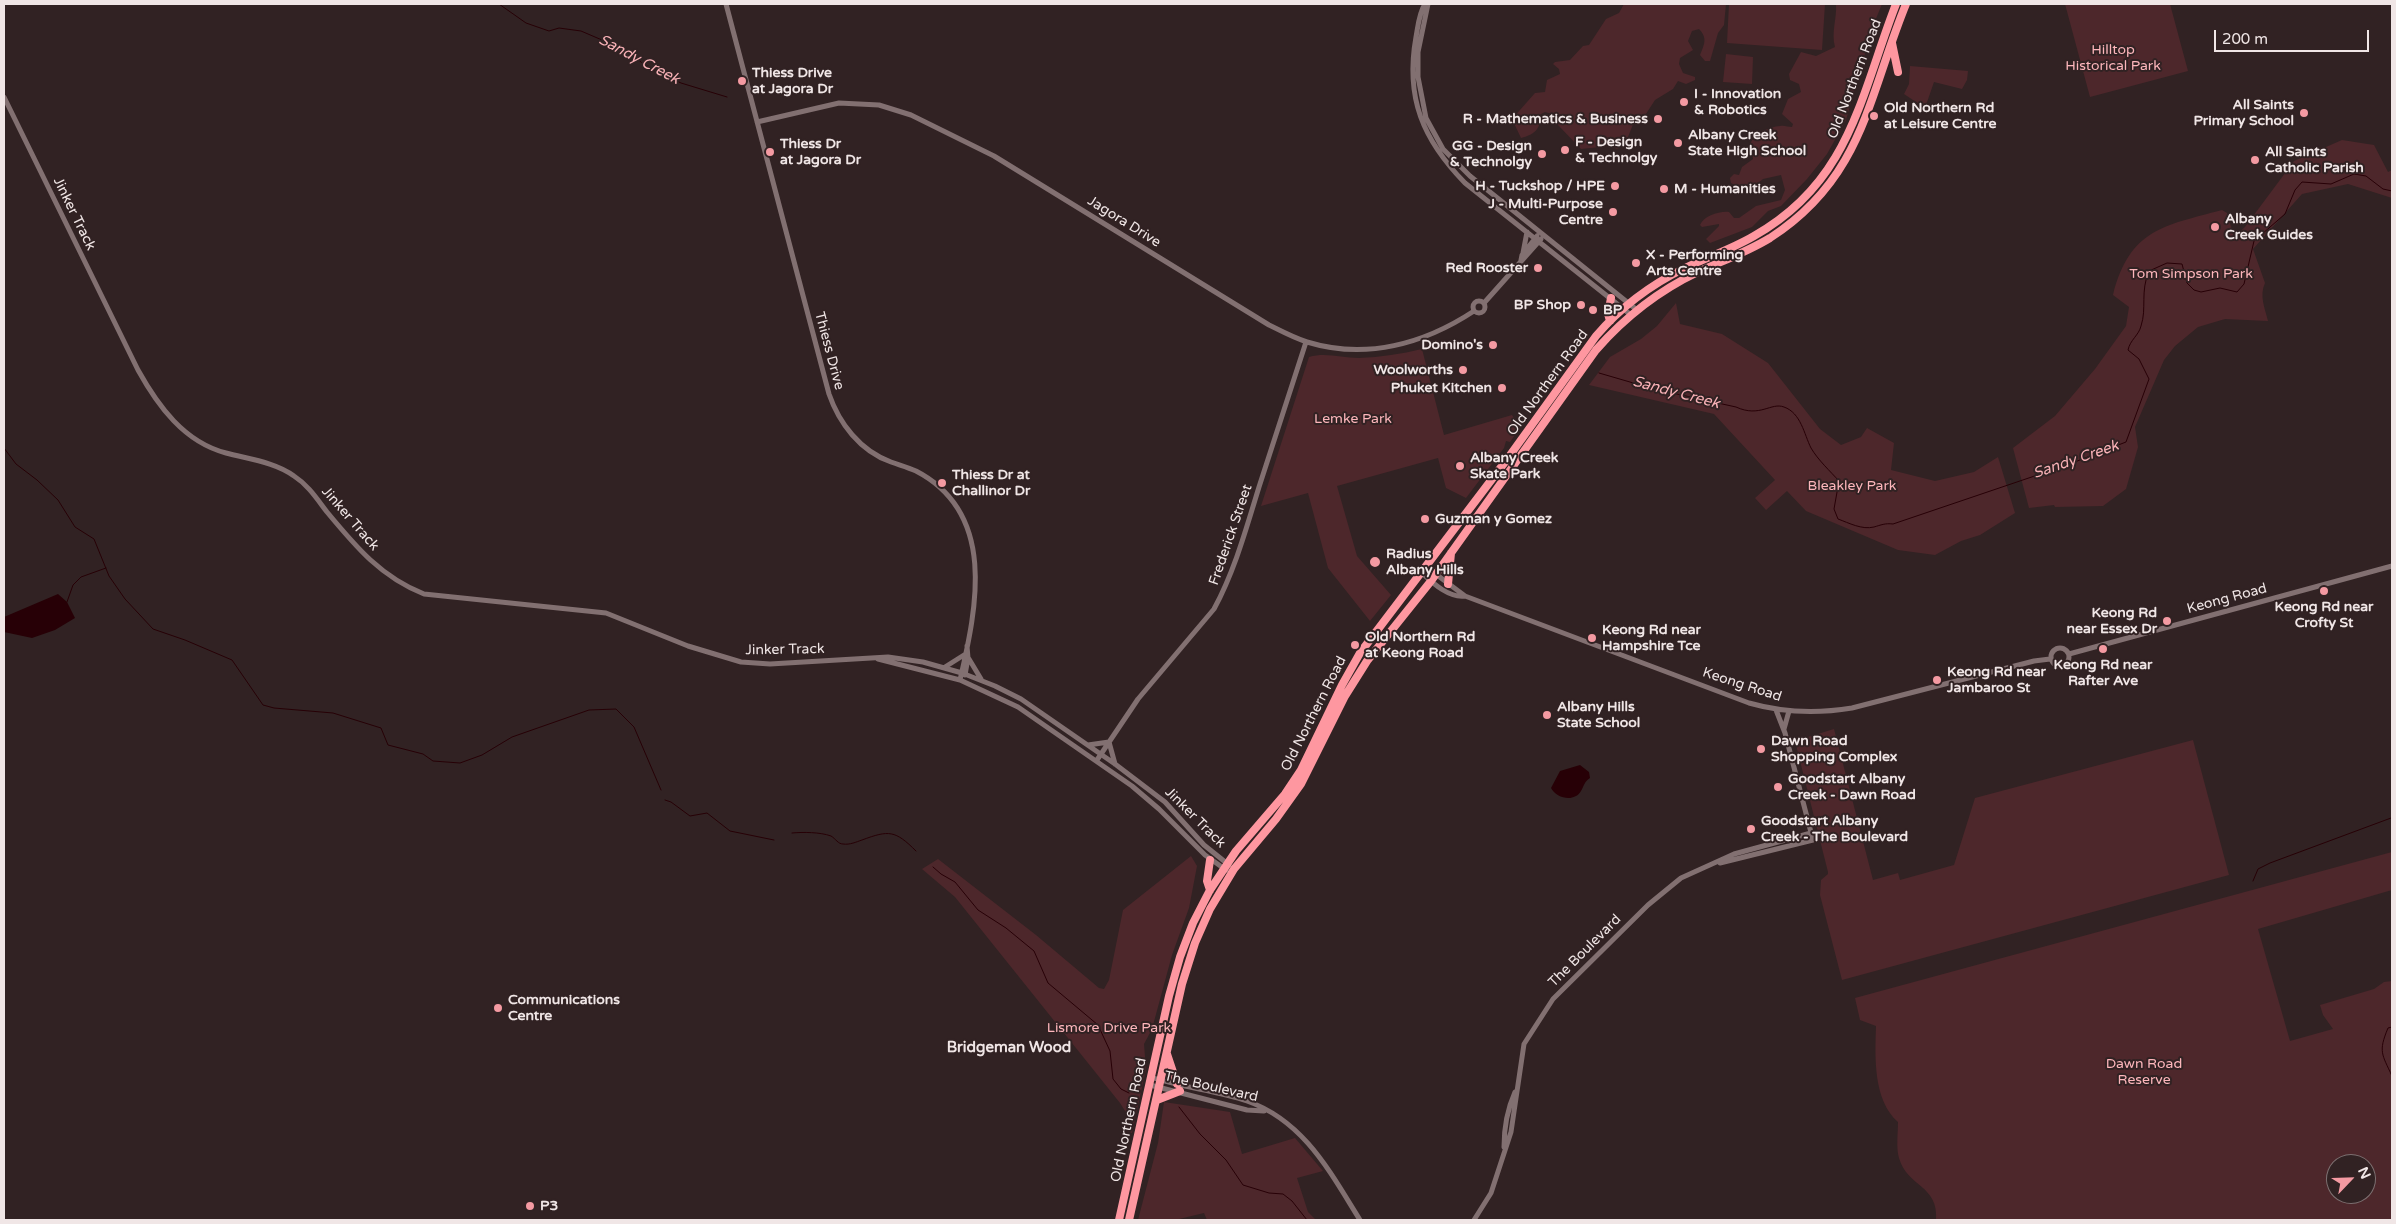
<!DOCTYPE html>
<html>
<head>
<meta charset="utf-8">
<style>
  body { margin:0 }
  #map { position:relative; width:2396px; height:1224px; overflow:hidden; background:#312223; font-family:"Varela Round",sans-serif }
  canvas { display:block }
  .frame { position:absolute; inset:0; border:5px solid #f0e6e6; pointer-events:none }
  .north { position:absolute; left:2326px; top:1154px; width:50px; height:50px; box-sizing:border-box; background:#312223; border:1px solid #7d7071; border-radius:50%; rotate:66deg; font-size:14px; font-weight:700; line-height:20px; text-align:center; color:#f0e6e6 }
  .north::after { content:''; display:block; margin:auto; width:18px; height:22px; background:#f49aa2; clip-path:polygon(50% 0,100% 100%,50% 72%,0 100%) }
  .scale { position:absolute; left:2214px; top:30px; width:155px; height:22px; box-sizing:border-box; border:2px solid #f0e6e6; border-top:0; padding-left:6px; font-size:15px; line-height:18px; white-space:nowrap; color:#f0e6e6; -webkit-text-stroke:4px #312223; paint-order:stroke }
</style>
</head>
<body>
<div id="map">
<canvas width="2396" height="1224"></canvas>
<div class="frame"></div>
<div class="north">N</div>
<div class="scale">200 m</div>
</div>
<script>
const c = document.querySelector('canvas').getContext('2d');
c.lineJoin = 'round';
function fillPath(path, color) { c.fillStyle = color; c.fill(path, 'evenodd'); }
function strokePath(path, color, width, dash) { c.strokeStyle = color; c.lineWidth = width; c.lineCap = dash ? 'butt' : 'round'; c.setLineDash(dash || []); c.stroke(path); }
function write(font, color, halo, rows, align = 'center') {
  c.font = font + ' "Varela Round",sans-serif'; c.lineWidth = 4; c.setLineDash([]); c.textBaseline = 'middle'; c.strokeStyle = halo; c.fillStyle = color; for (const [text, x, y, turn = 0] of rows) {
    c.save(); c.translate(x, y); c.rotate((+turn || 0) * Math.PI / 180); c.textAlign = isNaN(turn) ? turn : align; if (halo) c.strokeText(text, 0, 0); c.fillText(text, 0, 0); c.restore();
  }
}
fillPath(new Path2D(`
  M 1624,4 L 1726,4 L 1724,25 L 1718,33 L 1710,61 L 1705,61 L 1700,55 C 1704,45 1708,38 1699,29 L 1692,31 L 1688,41 L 1693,50 L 1680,58 L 1679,64 L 1683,73 L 1695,77 L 1695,80 L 1686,84 L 1678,81 L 1673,89 L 1655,100 L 1644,117 L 1637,117 C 1630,127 1629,144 1617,149 L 1610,146 L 1581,149 L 1557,124 L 1552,114 L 1545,112 L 1541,114 C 1540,129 1536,134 1521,138 L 1512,119 L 1535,93 L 1545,92 L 1547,80 L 1560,74 L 1559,69 L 1553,64 L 1555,62 L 1570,60 L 1583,46 L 1589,45 L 1606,19 L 1619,13 Z
  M 1729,4 L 1825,4 L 1822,50 L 1727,43 Z
  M 1836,4 L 1882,4 L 1873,26 L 1846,120 L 1827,154 L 1807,179 L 1781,206 L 1768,211 L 1752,227 L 1710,243 L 1706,239 L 1719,226 L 1719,224 L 1702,227 L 1700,225 C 1704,216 1719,211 1729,212 L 1734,218 L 1739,218 L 1756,206 L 1781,200 L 1785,190 L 1781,175 L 1763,179 L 1747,192 L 1731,183 L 1730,178 L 1734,174 L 1739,175 L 1742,167 L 1753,159 L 1750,144 C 1755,133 1769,127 1780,126 C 1784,125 1788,127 1792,127 L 1793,124 L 1782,114 L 1788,99 L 1801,92 L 1799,84 L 1790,80 L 1789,74 L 1801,52 L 1816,56 L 1835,47 C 1831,32 1837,19 1836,4 Z
  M 2065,4 L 2170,4 L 2188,71 L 2090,97 Z
  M 1726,54 L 1753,57 L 1752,84 L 1723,82 Z
  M 1910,66 L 1968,71 L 1967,80 L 1962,89 L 1934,82 L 1925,108 L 1904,94 L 1909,84 Z
  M 2342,140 L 2374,145 L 2388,172 L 2392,170 L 2392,198 L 2348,184 L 2302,194 L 2253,249 L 2265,283 C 2259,296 2265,308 2268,321 L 2225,319 L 2198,327 L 2175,346 L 2164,360 L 2135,427 L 2138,447 L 2126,489 L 2103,506 L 2055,507 L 2054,505 L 2029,508 L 2013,448 L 2055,416 L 2095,369 L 2126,326 L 2129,307 L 2113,295 C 2130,229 2163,226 2222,210 L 2227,213 L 2234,237 L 2245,227 L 2294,161 Z
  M 1676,303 L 1680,324 L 1722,334 L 1768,363 L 1820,429 L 1841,445 L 1861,437 L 1867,428 L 1894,443 L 1891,470 L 1935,481 L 1974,472 L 1998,457 L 2015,513 L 1980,535 L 1961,541 L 1935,555 L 1898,550 L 1806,511 L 1787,491 L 1766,510 L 1755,498 L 1775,480 L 1714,414 L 1589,385 L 1610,357 L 1641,339 L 1657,326 Z
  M 1422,349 L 1444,435 L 1512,415 L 1520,428 L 1510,442 L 1506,441 L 1504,448 L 1466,498 L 1446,488 L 1438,458 L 1337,486 L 1357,556 L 1391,595 L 1370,621 L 1328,568 L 1308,493 L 1261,506 L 1309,357 C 1326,352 1341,358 1359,358 C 1381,357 1401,354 1422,349 Z
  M 1834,729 L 1873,880 L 1898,873 L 1900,880 L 1954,865 L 1975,798 L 2193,740 L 2229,875 L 1842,980 L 1820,895 L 1821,880 L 1828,874 L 1828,872 L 1795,741 Z
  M 2392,852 L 2392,890 L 2258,929 L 2290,1041 L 2333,1029 L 2323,1015 L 2320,1005 L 2374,989 L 2384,982 L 2392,981 L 2392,1220 L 1936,1220 C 1939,1185 1907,1187 1899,1158 C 1896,1148 1898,1133 1898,1122 C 1873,1100 1875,1057 1876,1026 L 1860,1020 L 1855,998 ZM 2336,1164 L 2366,1164 L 2366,1194 L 2336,1194 Z
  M 1191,856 L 1197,866 L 1189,908 L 1172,955 L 1152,1029 L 1144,1044 L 1146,1069 L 1132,1133 L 1126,1131 L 1127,1114 L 1120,1103 L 955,897 L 922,869 L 938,859 L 1036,935 L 1099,988 L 1104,989 L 1109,980 L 1123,910 Z
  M 1164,1102 L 1230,1112 L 1242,1154 L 1295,1138 L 1323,1171 L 1297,1178 L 1308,1212 L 1316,1220 L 1207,1220 L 1204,1213 L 1175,1220 L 1138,1220 L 1158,1143 Z`), '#4d272b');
fillPath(new Path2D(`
  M 58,594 L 67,602 L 75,618 L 55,630 L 32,638 L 4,632 L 4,617 Z
  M 1580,765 L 1589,772 L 1590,778 C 1584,782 1584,786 1581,791 C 1574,803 1556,798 1551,788 L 1560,771 Z`), '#270006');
strokePath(new Path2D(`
  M 499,4 L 526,23 L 549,31 L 559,28 L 581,31 L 630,52 L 642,63 L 681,83 L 727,97
  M 1599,373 L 1654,389 L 1736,407 C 1760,418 1771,402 1784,407 C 1801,413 1804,434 1811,448 C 1818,460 1830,471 1839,481 L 1834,509 L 1838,519 C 1849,523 1862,530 1874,527 C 1881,525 1885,523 1893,524 L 2067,465 L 2126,442 L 2149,379 L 2139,359 L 2128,350 C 2130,340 2139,335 2141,326 C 2147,308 2140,292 2149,271 L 2167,263 L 2182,264 L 2187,283 L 2194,290 L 2201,292 L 2220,288 L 2237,292 L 2244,284 L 2254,241 L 2285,214 L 2295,190 L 2302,182 L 2331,184 L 2354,174 L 2366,176 L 2383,189 L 2392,191
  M 4,448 L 16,464 L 37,480 L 58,500 L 75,527 L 94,539 L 109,576 L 125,599 L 153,629 L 185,640 L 232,660 L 263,705 L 274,708 L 333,713 L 381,728 L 388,745 L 423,754 L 433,761 L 460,763 L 482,755 L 512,737 L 589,710 L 616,709 L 634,727 L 661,790
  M 67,602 L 73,585 L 81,577 L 106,568
  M 665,800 L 671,802 L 690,816 L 707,813 L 730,831 L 774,840
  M 792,833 C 803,832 820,832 831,836 C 836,839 838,844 843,844 C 850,845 856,842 862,840 C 889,830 895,830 916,851
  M 933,867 L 941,874 L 955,882 L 978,910 L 1006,928 L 1034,951 L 1048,983 L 1098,1025 L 1110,1051 L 1113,1079 L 1121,1089 L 1129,1093
  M 2253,881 L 2258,869 L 2270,863 L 2391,818
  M 2392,1027 L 2388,1028 C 2378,1052 2382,1054 2392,1076
  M 1179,1107 L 1200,1134 L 1226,1160 L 1243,1185 L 1269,1193 L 1283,1194 L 1292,1201 L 1307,1220`), '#270006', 1);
strokePath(new Path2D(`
  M 726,4 L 829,394 C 839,423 860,451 891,462 C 899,465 907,467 916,471 C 997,513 977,607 960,680
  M 1425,4 C 1419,13 1418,26 1416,37 C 1405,98 1423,140 1465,183 L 1631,315
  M 1428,4 L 1418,52 L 1418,77 L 1426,118 L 1443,149 L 1470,176 L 1637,310
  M 4,97 L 138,370 C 158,406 184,442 226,453 C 248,459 275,462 294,476 C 308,485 317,499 327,512 C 356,547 381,577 424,594 L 606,613 L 688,646 L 741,662 L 770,664 L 888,657 L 923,662 L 962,673 L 995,686 L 1021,699 L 1115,764 L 1165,802 L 1204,845 L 1229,865
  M 757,122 L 839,103 L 879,105 L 911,115 L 994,156 L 1269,325 C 1281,331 1294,338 1307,342 C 1366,360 1424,344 1474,311
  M 1523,253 L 1527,232
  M 1521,260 L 1522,255 L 1537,236
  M1473 307a6 6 0 1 1 12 0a6 6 0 1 1-12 0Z
  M 1484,303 L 1541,239
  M 1425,566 L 1465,596 L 1749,703 C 1784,713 1816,714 1852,708 L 2034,661 L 2050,659
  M 1421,572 C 1433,583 1448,598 1465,596
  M2051 657a9 9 0 1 1 18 0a9 9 0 1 1-18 0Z
  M 2069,654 L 2392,566
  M 878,659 L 960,680 L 1018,707 L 1132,786 L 1159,809 L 1205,855 L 1226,870
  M 969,659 L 981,679
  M 945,667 L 964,655
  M 965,675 L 968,658 L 967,646
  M 1784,729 L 1789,711
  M 1088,745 L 1109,742 L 1115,764
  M 1097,760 L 1138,699 L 1214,609 C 1235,570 1246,529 1259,487 C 1275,439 1290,390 1306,342
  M 1720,863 L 1813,840 L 1785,733 L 1776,710
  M 1151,1077 C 1182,1088 1216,1090 1247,1101 C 1304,1121 1330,1172 1360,1220
  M 1150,1085 L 1247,1110 L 1264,1111
  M 1504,1147 C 1504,1128 1507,1110 1515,1092
  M 1474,1220 L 1491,1193 L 1511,1132 L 1524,1044 L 1553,999 L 1648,905 L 1681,878 L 1734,854 L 1811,833`), '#827071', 5);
strokePath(new Path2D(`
  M 1892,43 L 1898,72
  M 1610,321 L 1608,314 L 1611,298
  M 1448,584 L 1451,553
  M 1210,890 L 1207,881 L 1210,860
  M 1167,1054 L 1177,1084
  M 1157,1100 L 1180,1091
  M 1119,1220 L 1169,996 L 1180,957 L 1193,923 L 1210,890 L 1236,851 L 1285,794 L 1301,770 L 1342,685 L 1360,653 L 1508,458 L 1596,336 C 1620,308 1652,284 1685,268 C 1708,257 1732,249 1754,236 C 1850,182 1860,97 1896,4
  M 1129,1220 L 1182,984 L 1195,943 L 1210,909 L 1234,869 L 1276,819 L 1301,784 L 1345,696 L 1367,661 L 1431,581 L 1596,350 C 1625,317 1658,291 1698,272 C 1722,261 1747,252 1770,238 C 1863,178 1868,97 1906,4`), '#fe97a0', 8);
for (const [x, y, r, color] of [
  [742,81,5,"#f49aa2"],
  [1684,102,5,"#f49aa2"],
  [2304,113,5,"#f49aa2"],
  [1874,116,5,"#f49aa2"],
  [1658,119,5,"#f49aa2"],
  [1678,143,5,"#f49aa2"],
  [1565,150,5,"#f49aa2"],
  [770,152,5,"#f49aa2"],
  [1542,154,5,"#f49aa2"],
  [2255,160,5,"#f49aa2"],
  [1615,186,5,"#f49aa2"],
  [1664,189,5,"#f49aa2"],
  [1613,212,5,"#f49aa2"],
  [2215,227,5,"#f49aa2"],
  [1636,263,5,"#f49aa2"],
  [1538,268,5,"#f49aa2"],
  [1581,305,5,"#f49aa2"],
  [1593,310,5,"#f49aa2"],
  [1493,345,5,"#f49aa2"],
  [1463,370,5,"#f49aa2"],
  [1502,388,5,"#f49aa2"],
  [1460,466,5,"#f49aa2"],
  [942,483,5,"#f49aa2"],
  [1425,519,5,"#f49aa2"],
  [1375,562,6,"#f49aa2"],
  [2324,591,5,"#f49aa2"],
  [2167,621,5,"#f49aa2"],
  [1592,638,5,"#f49aa2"],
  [1355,645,5,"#f49aa2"],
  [2103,649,5,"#f49aa2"],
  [1937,680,5,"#f49aa2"],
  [1547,715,5,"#f49aa2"],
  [1761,749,5,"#f49aa2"],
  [1778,787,5,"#f49aa2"],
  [1751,829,5,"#f49aa2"],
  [498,1008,5,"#f49aa2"],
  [530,1206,5,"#f49aa2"]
]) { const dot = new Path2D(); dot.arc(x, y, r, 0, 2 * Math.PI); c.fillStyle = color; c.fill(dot); strokePath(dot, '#312223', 2); }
write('14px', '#fdb6bb', '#312223', [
  ["Hilltop",2113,50],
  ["Historical Park",2113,66],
  ["Tom Simpson Park",2191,274],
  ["Lemke Park",1353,419],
  ["Bleakley Park",1852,486],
  ["Lismore Drive Park",1109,1028],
  ["Dawn Road",2144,1064],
  ["Reserve",2144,1080]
]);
write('bold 14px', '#f0e6e6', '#312223', [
  ["Thiess Drive",752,73],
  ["at Jagora Dr",752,89],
  ["I - Innovation",1694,94],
  ["& Robotics",1694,110],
  ["All Saints",2294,105,"right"],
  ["Primary School",2294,121,"right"],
  ["Old Northern Rd",1884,108],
  ["at Leisure Centre",1884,124],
  ["R - Mathematics & Business",1648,119,"right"],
  ["Albany Creek",1688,135],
  ["State High School",1688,151],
  ["F - Design",1575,142],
  ["& Technolgy",1575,158],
  ["Thiess Dr",780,144],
  ["at Jagora Dr",780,160],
  ["GG - Design",1532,146,"right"],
  ["& Technolgy",1532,162,"right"],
  ["All Saints",2265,152],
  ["Catholic Parish",2265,168],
  ["H - Tuckshop / HPE",1605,186,"right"],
  ["M - Humanities",1674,189],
  ["J - Multi-Purpose",1603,204,"right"],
  ["Centre",1603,220,"right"],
  ["Albany",2225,219],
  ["Creek Guides",2225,235],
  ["X - Performing",1646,255],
  ["Arts Centre",1646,271],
  ["Red Rooster",1528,268,"right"],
  ["BP Shop",1571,305,"right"],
  ["BP",1603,310],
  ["Domino's",1483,345,"right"],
  ["Woolworths",1453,370,"right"],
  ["Phuket Kitchen",1492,388,"right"],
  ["Albany Creek",1470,458],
  ["Skate Park",1470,474],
  ["Thiess Dr at",952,475],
  ["Challinor Dr",952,491],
  ["Guzman y Gomez",1435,519],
  ["Radius",1386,554],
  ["Albany Hills",1386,570],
  ["Keong Rd near",2324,607,"center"],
  ["Crofty St",2324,623,"center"],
  ["Keong Rd",2157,613,"right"],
  ["near Essex Dr",2157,629,"right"],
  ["Keong Rd near",1602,630],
  ["Hampshire Tce",1602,646],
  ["Old Northern Rd",1365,637],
  ["at Keong Road",1365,653],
  ["Keong Rd near",2103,665,"center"],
  ["Rafter Ave",2103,681,"center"],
  ["Keong Rd near",1947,672],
  ["Jambaroo St",1947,688],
  ["Albany Hills",1557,707],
  ["State School",1557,723],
  ["Dawn Road",1771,741],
  ["Shopping Complex",1771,757],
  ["Goodstart Albany",1788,779],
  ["Creek - Dawn Road",1788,795],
  ["Goodstart Albany",1761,821],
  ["Creek - The Boulevard",1761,837],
  ["Communications",508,1000],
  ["Centre",508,1016],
  ["P3",540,1206]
], 'left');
write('14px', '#f0e6e6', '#312223', [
  ["Old Northern Road",1855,79,-69],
  ["Jinker Track",74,214,64],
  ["Jagora Drive",1124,222,32],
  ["Thiess Drive",829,351,75],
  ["Old Northern Road",1548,383,-54],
  ["Jinker Track",350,519,49],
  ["Frederick Street",1231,535,-71],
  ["Keong Road",2227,599,-15],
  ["Jinker Track",785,650,-1],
  ["Keong Road",1742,685,18],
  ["Old Northern Road",1314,714,-63],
  ["Jinker Track",1195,818,45],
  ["The Boulevard",1585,951,-45],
  ["The Boulevard",1211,1087,13],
  ["Old Northern Road",1129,1120,-78]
]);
write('italic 15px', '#f8b1b6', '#312223', [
  ["Sandy Creek",639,60,28],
  ["Sandy Creek",1676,393,15],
  ["Sandy Creek",2076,460,-19]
]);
write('bold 15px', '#f0e6e6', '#312223', [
  ["Bridgeman Wood",1009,1048]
]);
</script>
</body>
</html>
